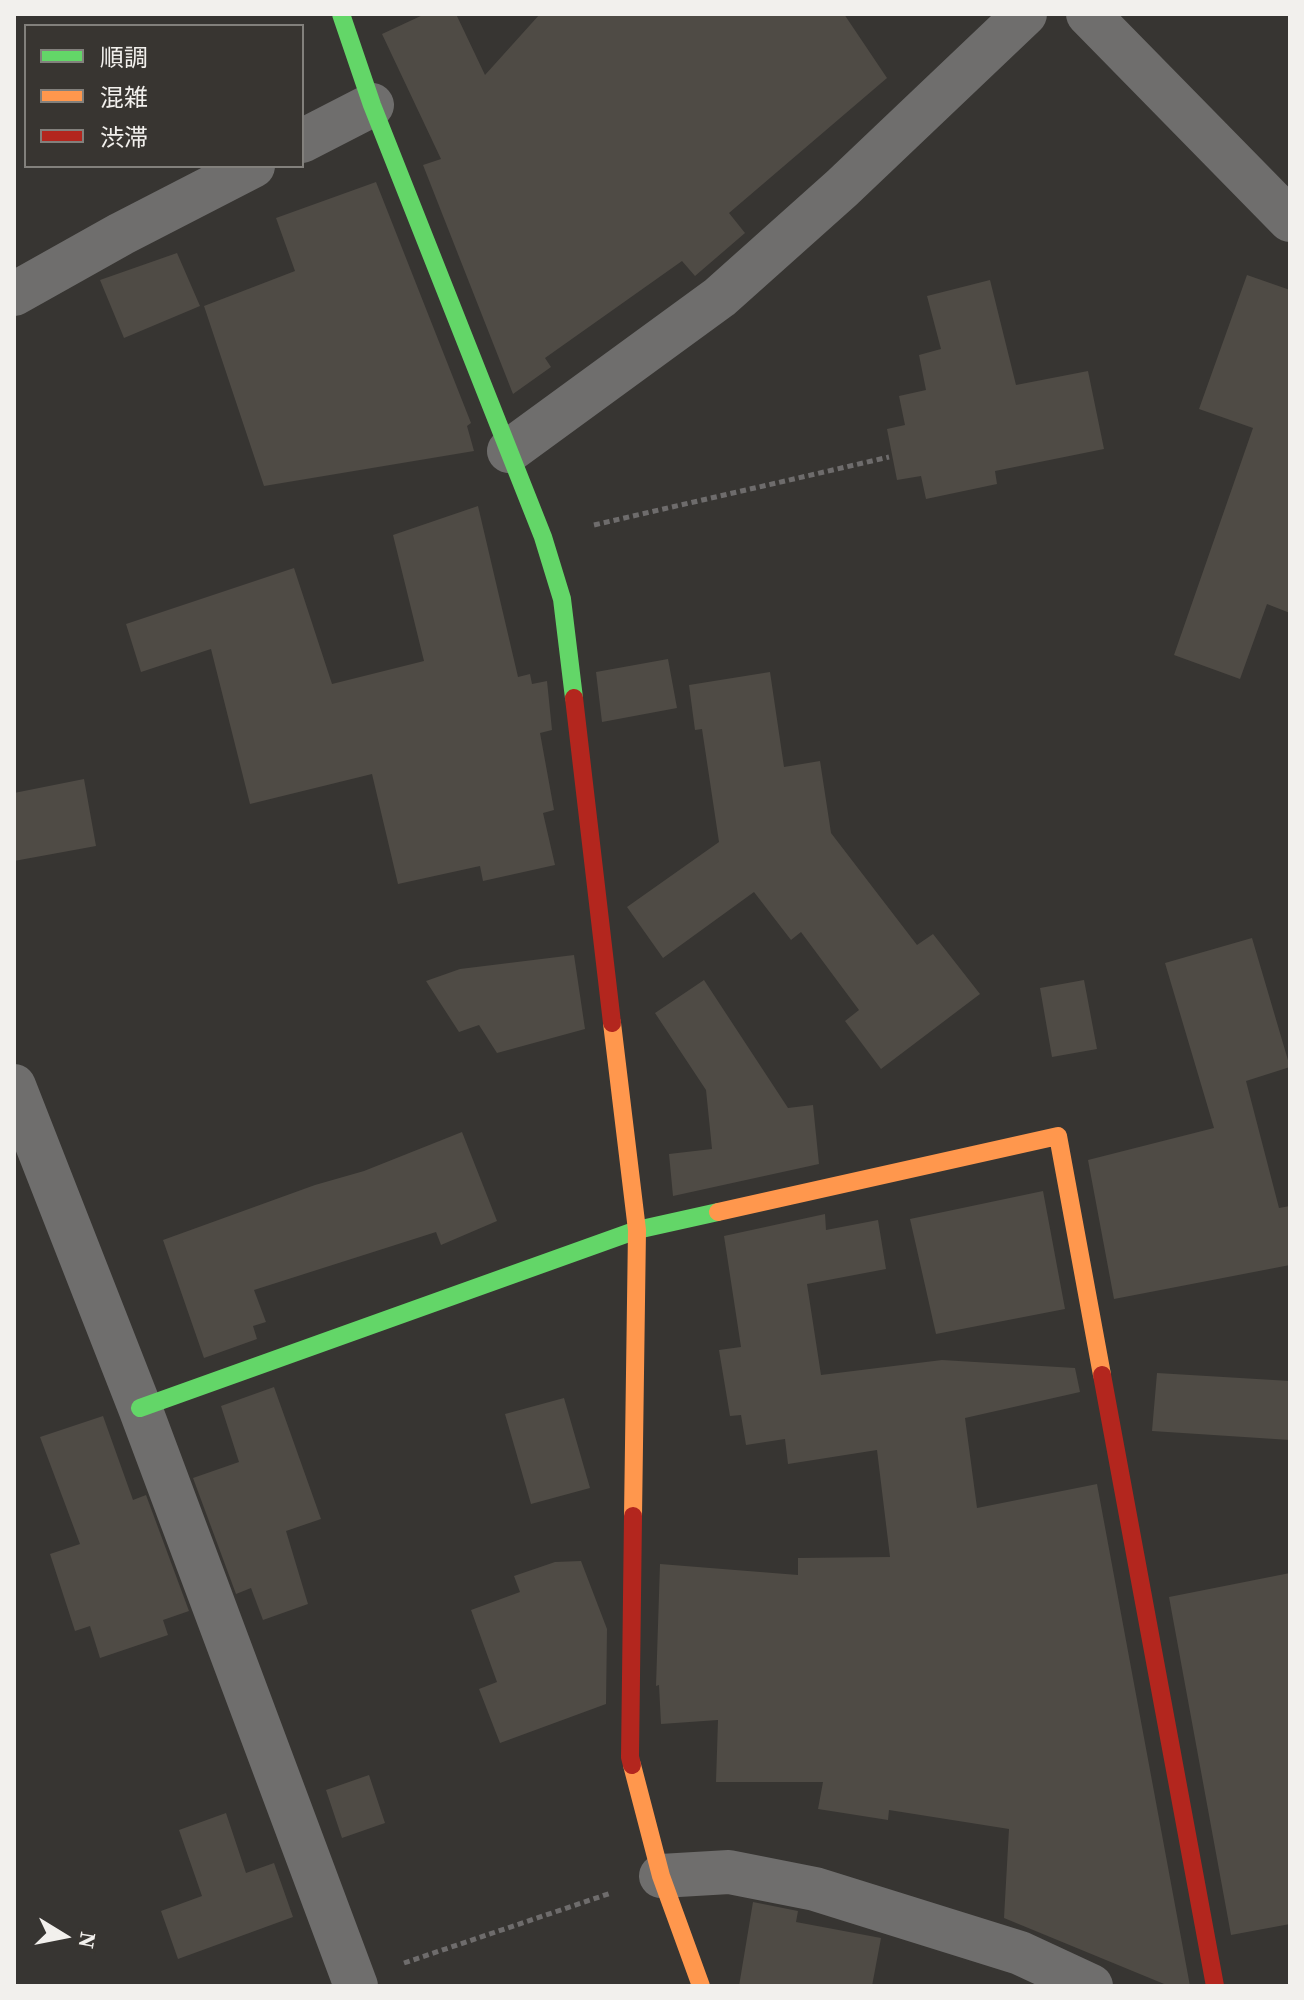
<!DOCTYPE html>
<html>
<head>
<meta charset="utf-8">
<style>
  body { margin:0 }
  #map { position:relative; width:1304px; height:2000px; overflow:hidden; background:#373532; font-family:"Source Serif 4","Noto Sans JP",serif }
  canvas { display:block }
  .frame { position:absolute; inset:0; border:16px solid #f2f0ed; pointer-events:none }
  .legend { position:absolute; left:24px; top:24px; width:280px; height:144px; box-sizing:border-box; background:#383531; border:2px solid #82807c; margin:0; padding:10px 14px; list-style:none; font-size:24px; color:#f2f0ed }
  .legend li { display:flex; align-items:center; gap:16px; height:40px }
  .legend b { width:40px; border:2px solid #82807c }
  .north { position:absolute; left:24px; top:1896px; width:80px; height:80px; -webkit-text-stroke:6px #383531; paint-order:stroke; rotate:100deg; font-size:22px; font-weight:700; line-height:32px; text-align:center; color:#f2f0ed }
  .north::after { content:''; display:block; margin:auto; width:28px; height:36px; background:#f2f0ed; clip-path:polygon(50% 0,100% 100%,50% 72%,0 100%) }
</style>
</head>
<body>
<div id="map">
<canvas width="1304" height="2000"></canvas>
<div class="frame"></div>
<ul class="legend">
<li><b style="height:10px;background:#63d668"></b>順調</li>
<li><b style="height:10px;background:#ff974d"></b>混雑</li>
<li><b style="height:10px;background:#b3261e"></b>渋滞</li>
</ul>
<div class="north">N</div>
</div>
<script>
const c = document.querySelector('canvas').getContext('2d');
c.lineJoin = 'round';
function fillPath(path, color) { c.fillStyle = color; c.fill(path, 'evenodd'); }
function strokePath(path, color, width, dash) { c.strokeStyle = color; c.lineWidth = width; c.lineCap = dash ? 'butt' : 'round'; c.setLineDash(dash || []); c.stroke(path); }
fillPath(new Path2D(`
  M 425,14 L 456,14 L 485,75 L 540,14 L 844,14 L 887,78 L 729,213 L 745,233 L 695,276 L 682,261 L 545,358 L 551,367 L 513,394 L 423,165 L 441,159 L 382,34 Z
  M 376,182 L 471,423 L 467,426 L 474,451 L 264,486 L 204,306 L 295,271 L 276,218 Z
  M 177,253 L 200,306 L 124,338 L 100,280 Z
  M 1247,275 L 1290,290 L 1290,613 L 1267,604 L 1240,679 L 1174,655 L 1253,428 L 1199,409 Z
  M 990,280 L 1016,385 L 1088,371 L 1104,449 L 995,471 L 997,484 L 926,499 L 921,476 L 897,480 L 887,429 L 905,425 L 899,396 L 926,390 L 919,355 L 941,349 L 927,296 Z
  M 478,506 L 518,677 L 530,674 L 532,684 L 547,681 L 552,730 L 540,733 L 554,810 L 543,813 L 555,865 L 483,881 L 480,866 L 398,884 L 372,774 L 250,804 L 211,649 L 141,672 L 126,624 L 294,568 L 332,684 L 424,661 L 393,535 Z
  M 668,659 L 677,708 L 602,722 L 596,672 Z
  M 770,672 L 784,767 L 820,761 L 831,833 L 917,945 L 933,934 L 980,994 L 881,1069 L 845,1021 L 859,1010 L 801,932 L 791,940 L 754,892 L 663,958 L 627,907 L 719,842 L 702,729 L 695,730 L 689,685 Z
  M 84,779 L 96,846 L 14,861 L 14,793 Z
  M 1252,938 L 1290,1067 L 1246,1081 L 1279,1208 L 1290,1206 L 1290,1265 L 1114,1299 L 1088,1160 L 1214,1128 L 1165,963 Z
  M 574,955 L 585,1029 L 497,1053 L 479,1025 L 459,1032 L 426,981 L 460,969 Z
  M 704,980 L 788,1108 L 813,1105 L 819,1164 L 673,1196 L 669,1154 L 712,1149 L 706,1090 L 655,1013 Z
  M 1084,980 L 1097,1049 L 1052,1057 L 1040,988 Z
  M 462,1132 L 497,1221 L 441,1245 L 436,1232 L 254,1290 L 266,1322 L 253,1326 L 257,1339 L 204,1358 L 163,1240 L 315,1185 L 364,1171 Z
  M 1043,1191 L 1065,1309 L 936,1334 L 910,1219 Z
  M 825,1214 L 826,1230 L 878,1220 L 886,1269 L 807,1284 L 821,1375 L 942,1360 L 1075,1368 L 1080,1392 L 965,1418 L 977,1508 L 1097,1484 L 1190,1986 L 1169,1986 L 1004,1918 L 1009,1829 L 889,1810 L 888,1820 L 818,1809 L 823,1782 L 716,1782 L 718,1720 L 661,1724 L 659,1685 L 656,1686 L 660,1564 L 798,1575 L 798,1558 L 890,1557 L 877,1450 L 788,1464 L 785,1439 L 746,1445 L 741,1415 L 730,1416 L 719,1350 L 741,1347 L 724,1236 Z
  M 1157,1373 L 1290,1381 L 1290,1440 L 1152,1431 Z
  M 274,1387 L 321,1519 L 286,1531 L 308,1604 L 263,1620 L 251,1588 L 236,1594 L 193,1478 L 239,1462 L 221,1406 Z
  M 564,1398 L 590,1488 L 531,1504 L 505,1414 Z
  M 103,1416 L 133,1500 L 146,1495 L 189,1611 L 163,1620 L 168,1635 L 100,1658 L 90,1626 L 75,1631 L 50,1554 L 80,1544 L 40,1437 Z
  M 581,1561 L 607,1629 L 606,1704 L 500,1743 L 479,1689 L 497,1682 L 471,1610 L 520,1592 L 514,1576 L 555,1562 Z
  M 1290,1573 L 1290,1924 L 1231,1935 L 1169,1597 Z
  M 369,1775 L 385,1823 L 342,1838 L 326,1790 Z
  M 226,1813 L 246,1873 L 274,1863 L 293,1917 L 178,1959 L 161,1911 L 202,1896 L 179,1830 Z
  M 753,1902 L 798,1911 L 796,1922 L 881,1938 L 872,1986 L 739,1986 Z`), '#4f4b45');
strokePath(new Path2D(`
  M 594,525 L 889,457
  M 404,1963 L 611,1893`), '#6e6c6c', 5, [6, 4]);
strokePath(new Path2D(`
  M 1088,14 L 1290,220
  M 302,141 L 372,105
  M 14,294 L 121,234 L 253,166
  M 509,451 L 720,297 L 842,188 L 1025,14
  M 14,1086 L 140,1408 L 356,1986
  M 661,1876 L 729,1872 L 815,1889 L 1020,1953 L 1091,1986`), '#6f6e6d', 44);
strokePath(new Path2D(`
  M 341,14 L 372,105 L 543,537 L 562,599 L 574,698
  M 140,1408 L 637,1230 L 718,1212`), '#63d668', 18);
strokePath(new Path2D(`
  M 612,1023 L 637,1230 L 633,1516
  M 718,1212 L 1058,1136 L 1102,1375
  M 632,1765 L 661,1876 L 701,1986`), '#ff974d', 18);
strokePath(new Path2D(`
  M 574,698 L 612,1023
  M 1102,1375 L 1215,1986
  M 632,1765 L 630,1757 L 633,1516`), '#b3261e', 18);
</script>
</body>
</html>
